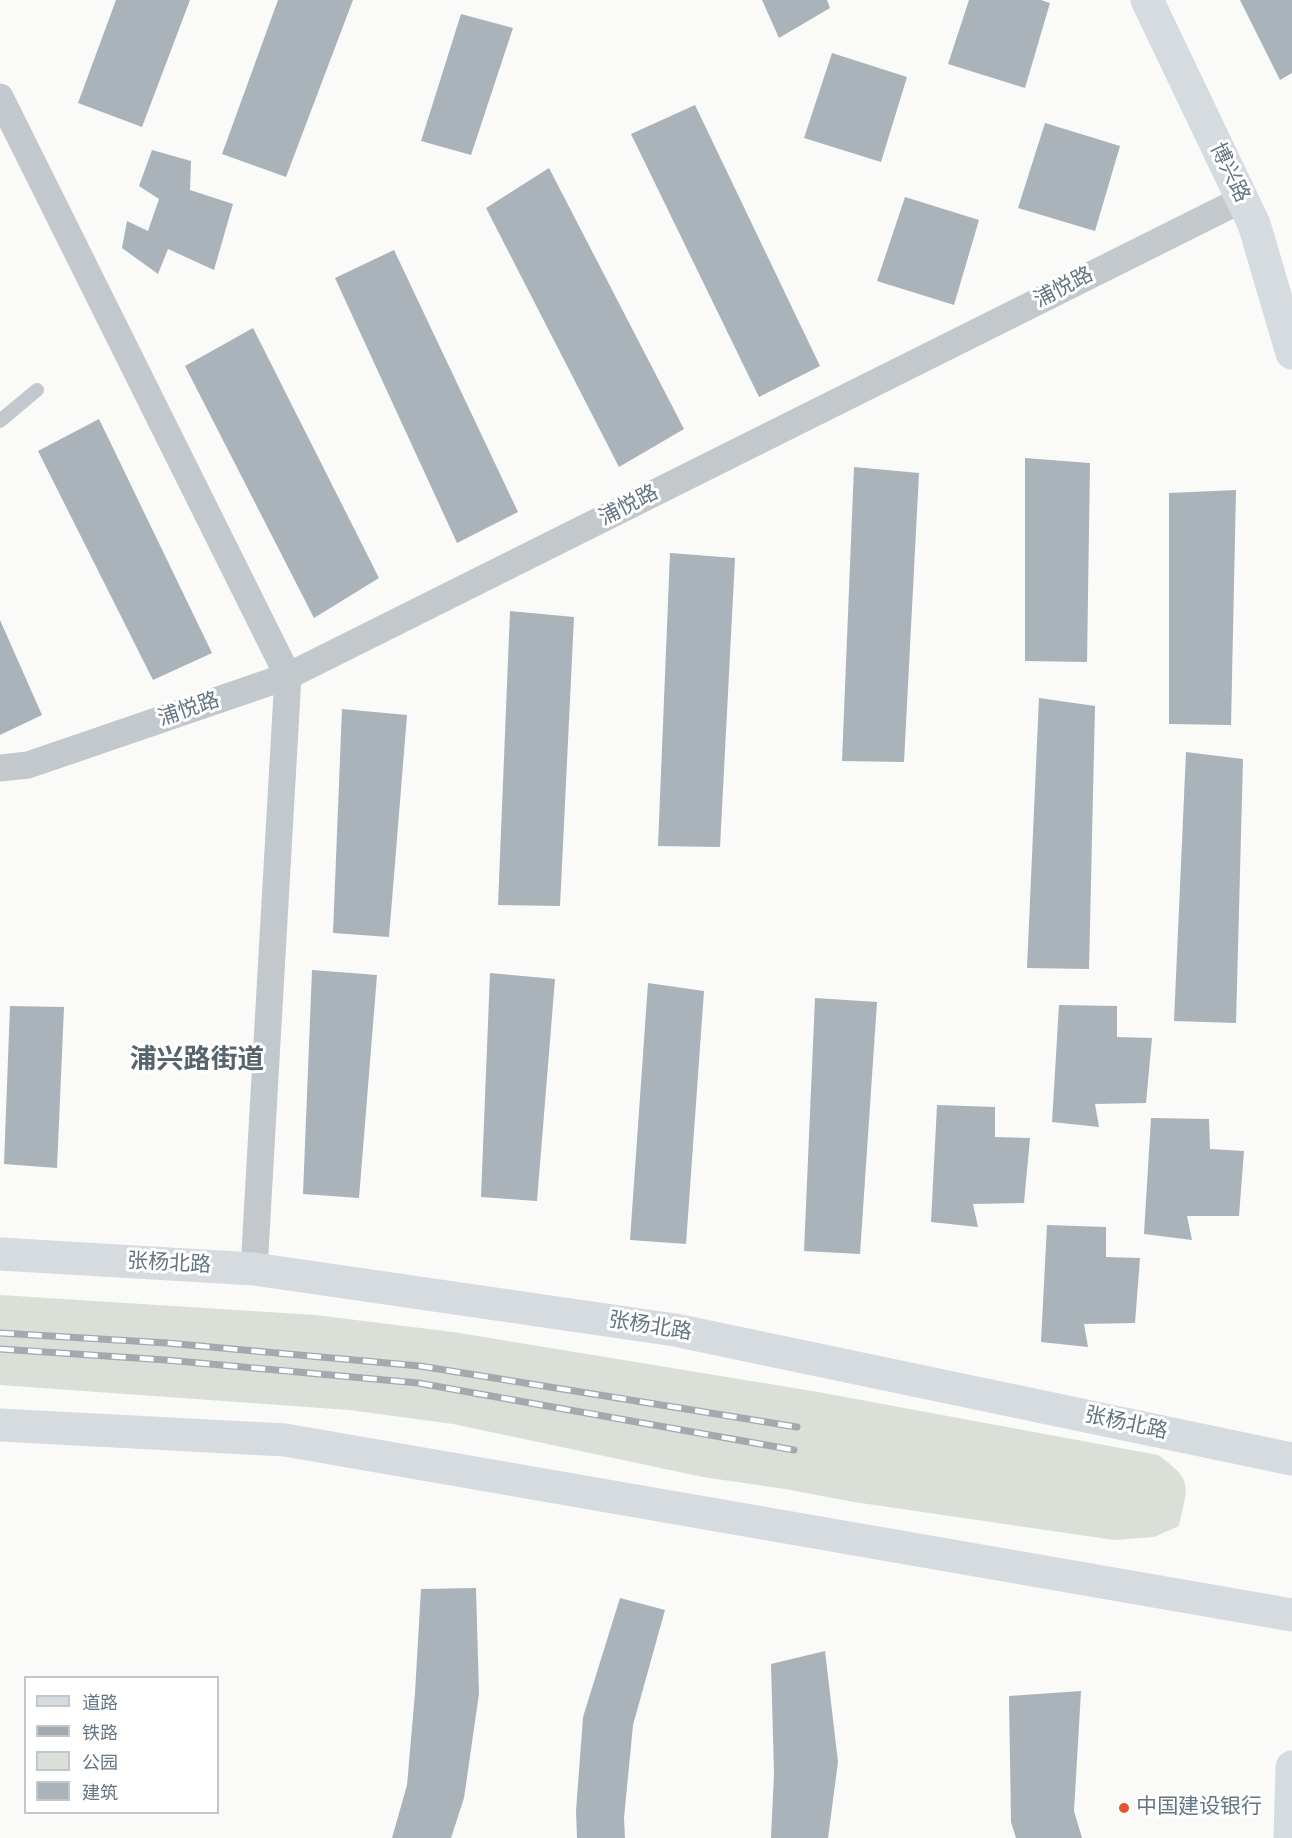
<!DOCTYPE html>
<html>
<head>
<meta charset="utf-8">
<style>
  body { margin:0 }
  #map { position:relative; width:1292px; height:1838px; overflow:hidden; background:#fafaf8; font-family:"DejaVu Sans","Noto Sans SC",sans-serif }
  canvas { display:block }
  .legend { position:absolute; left:24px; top:1676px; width:195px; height:138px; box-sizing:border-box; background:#fff; border:2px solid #c1c8cd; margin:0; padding:8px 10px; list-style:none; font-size:18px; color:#657683 }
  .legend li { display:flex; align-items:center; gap:12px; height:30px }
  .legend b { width:30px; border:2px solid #c1c8cd }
</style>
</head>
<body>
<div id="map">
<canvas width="1292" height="1838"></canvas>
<ul class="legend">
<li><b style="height:8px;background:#d6dbdf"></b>道路</li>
<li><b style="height:8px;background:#a2aab0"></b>铁路</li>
<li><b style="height:16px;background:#dadfd7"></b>公园</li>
<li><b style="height:16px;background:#aab3b9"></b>建筑</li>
</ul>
</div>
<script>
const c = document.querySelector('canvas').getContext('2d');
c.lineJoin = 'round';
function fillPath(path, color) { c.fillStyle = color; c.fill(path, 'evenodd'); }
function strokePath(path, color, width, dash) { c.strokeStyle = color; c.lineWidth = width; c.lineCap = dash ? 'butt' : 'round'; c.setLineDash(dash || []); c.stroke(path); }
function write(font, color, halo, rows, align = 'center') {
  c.font = font + ' "DejaVu Sans","Noto Sans SC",sans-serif'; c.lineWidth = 6; c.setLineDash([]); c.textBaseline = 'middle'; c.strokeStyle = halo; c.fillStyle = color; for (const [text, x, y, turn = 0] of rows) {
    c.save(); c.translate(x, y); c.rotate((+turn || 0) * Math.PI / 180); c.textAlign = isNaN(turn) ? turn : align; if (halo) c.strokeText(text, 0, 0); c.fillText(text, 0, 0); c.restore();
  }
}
fillPath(new Path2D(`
  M 0,1295 L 315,1315 L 453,1332 L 818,1392 L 1158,1455 C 1194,1481 1188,1485 1179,1526 L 1154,1537 L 1114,1540 L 854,1502 L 785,1489 L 703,1477 L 453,1424 L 349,1410 L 0,1385 Z`), '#dadfd7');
fillPath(new Path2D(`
  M 116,0 L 190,0 L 142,127 L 78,103 Z
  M 278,0 L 353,0 L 286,177 L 222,154 Z
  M 762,0 L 827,0 L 830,8 L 779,38 Z
  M 969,0 L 1041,0 L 1050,3 L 1025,88 L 948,64 Z
  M 1240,0 L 1292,0 L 1292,73 L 1280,80 Z
  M 461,14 L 513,28 L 471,155 L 421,141 Z
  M 832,53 L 907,77 L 881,162 L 804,138 Z
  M 695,105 L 820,366 L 759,397 L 631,134 Z
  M 1045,123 L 1120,146 L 1095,231 L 1018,208 Z
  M 152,150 L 191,161 L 190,190 L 233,204 L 214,270 L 168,249 L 158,274 L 122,248 L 127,221 L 148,231 L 159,199 L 139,186 Z
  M 549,168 L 684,429 L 619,467 L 486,208 Z
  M 905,197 L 979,220 L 954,305 L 877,281 Z
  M 394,250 L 518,512 L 457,543 L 335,278 Z
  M 253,328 L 379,578 L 314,618 L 185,366 Z
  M 99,419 L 212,653 L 153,680 L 38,451 Z
  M 1025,458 L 1090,463 L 1087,662 L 1025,661 Z
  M 854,467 L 919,473 L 904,762 L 842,761 Z
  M 1236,490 L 1231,725 L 1169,724 L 1169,493 Z
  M 670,553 L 735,558 L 720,847 L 658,846 Z
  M 510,611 L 574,617 L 560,906 L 498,905 Z
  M 0,620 L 42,715 L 0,735 Z
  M 1039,698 L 1095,706 L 1089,969 L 1027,968 Z
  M 342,709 L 407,715 L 389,937 L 333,933 Z
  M 1186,752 L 1243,759 L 1236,1023 L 1174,1021 Z
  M 312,970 L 377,975 L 359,1198 L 303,1194 Z
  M 490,973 L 555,979 L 537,1201 L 481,1197 Z
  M 648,983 L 704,991 L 686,1244 L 630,1240 Z
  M 815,998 L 877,1002 L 860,1254 L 804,1251 Z
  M 1059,1005 L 1117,1006 L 1117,1037 L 1152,1038 L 1146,1103 L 1095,1104 L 1099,1127 L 1052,1122 Z
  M 10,1006 L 64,1007 L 57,1168 L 4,1164 Z
  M 937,1105 L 995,1107 L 995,1137 L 1030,1138 L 1024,1203 L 973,1204 L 978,1227 L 931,1222 Z
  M 1151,1118 L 1209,1119 L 1210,1149 L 1244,1151 L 1239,1216 L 1187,1216 L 1192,1240 L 1144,1234 Z
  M 1047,1225 L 1106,1227 L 1106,1257 L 1140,1258 L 1135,1323 L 1084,1324 L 1088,1347 L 1041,1342 Z
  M 476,1588 L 479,1694 L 464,1798 L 451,1838 L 392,1838 L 407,1785 L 415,1693 L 421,1589 Z
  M 620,1598 L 665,1610 L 633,1725 L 624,1818 L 625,1838 L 577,1838 L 576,1811 L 583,1717 Z
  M 825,1651 L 838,1762 L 828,1838 L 771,1838 L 774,1773 L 771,1664 Z
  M 1081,1691 L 1074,1811 L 1082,1838 L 1016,1838 L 1011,1822 L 1009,1696 Z`), '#aab3b9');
strokePath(new Path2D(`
  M 0,421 L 37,390`), '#c3c8cc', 14);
strokePath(new Path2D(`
  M 0,97 L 288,676 L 254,1269
  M 0,768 L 28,765 L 288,676 L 1241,200`), '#c3c8cc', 27);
strokePath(new Path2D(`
  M 1147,0 L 1254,224 L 1292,353
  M 0,1254 L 254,1269 L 675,1330 L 1292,1459
  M 0,1425 L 285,1440 L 1292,1615
  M 1290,1838 L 1292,1767`), '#d6dbdf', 33);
const rail = new Path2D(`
  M 0,1333 L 167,1343 L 420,1366 L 797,1427
  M 0,1349 L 166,1360 L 418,1383 L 794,1450`);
strokePath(rail, '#a2aab0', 7);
strokePath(rail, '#fff', 4.5, [14]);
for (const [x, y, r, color] of [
  [1124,1808,6,"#e4572e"]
]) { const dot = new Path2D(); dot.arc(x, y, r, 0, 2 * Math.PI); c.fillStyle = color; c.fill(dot); strokePath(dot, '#fff', 2); }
write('21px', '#657683', '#fff', [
  ["博兴路",1229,173,64],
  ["浦悦路",1064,288,-27],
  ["浦悦路",629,506,-27],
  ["浦悦路",189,710,-19],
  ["张杨北路",169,1264,3],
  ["张杨北路",650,1327,9],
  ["张杨北路",1126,1424,12]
]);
write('21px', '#657683', '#fff', [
  ["中国建设银行",1136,1808]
], 'left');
write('bold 27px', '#57646e', '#fff', [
  ["浦兴路街道",197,1061]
]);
</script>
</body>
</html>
